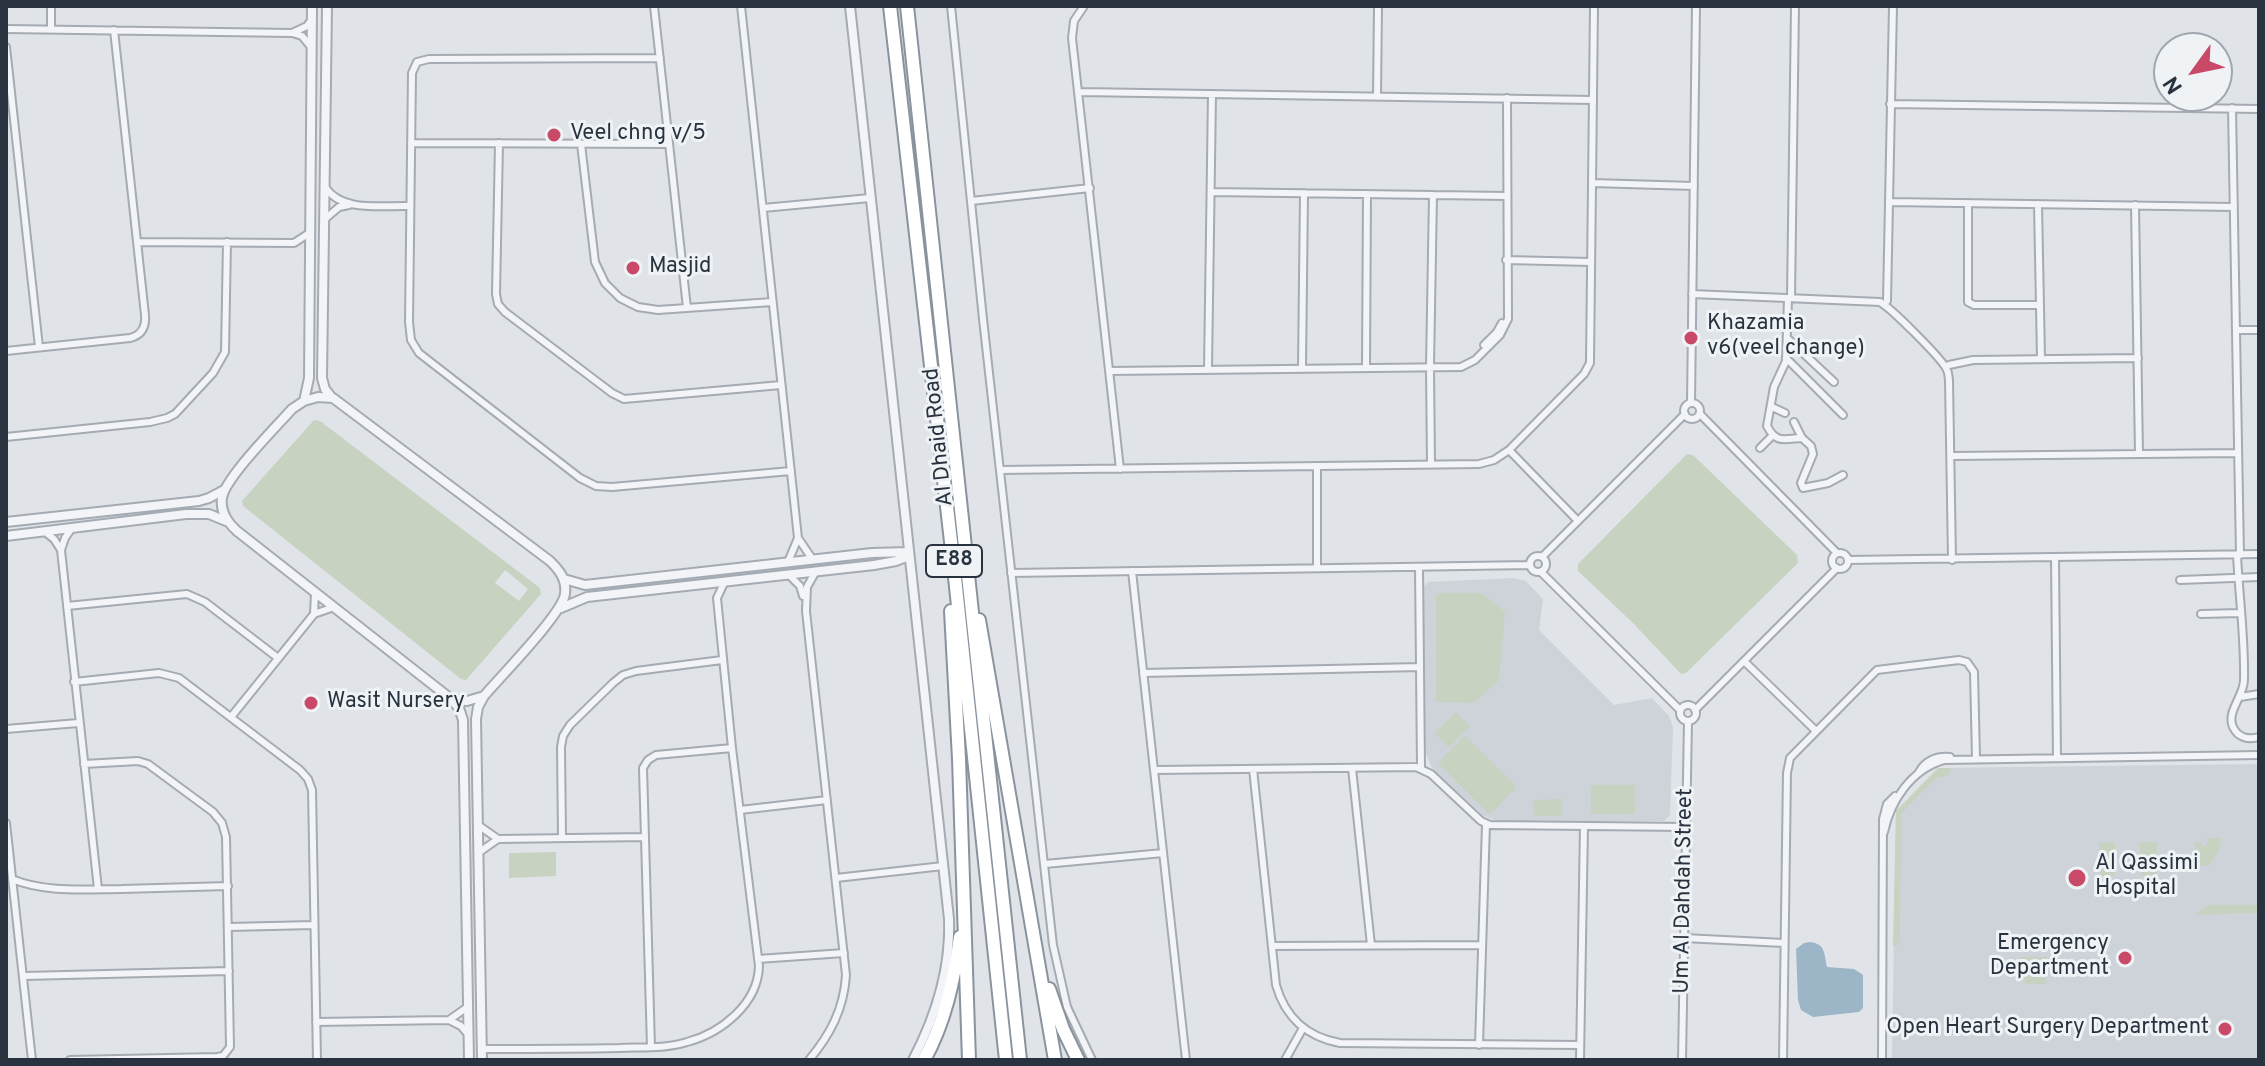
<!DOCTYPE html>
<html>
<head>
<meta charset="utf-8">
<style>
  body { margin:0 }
  #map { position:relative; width:2265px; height:1066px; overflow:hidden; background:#e0e4e8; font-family:Overpass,sans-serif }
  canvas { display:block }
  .frame { position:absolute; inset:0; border:8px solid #29333f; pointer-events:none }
  .north { position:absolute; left:2153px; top:32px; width:80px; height:80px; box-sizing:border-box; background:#eff3f6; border:2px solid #a0a6ad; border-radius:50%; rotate:237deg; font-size:22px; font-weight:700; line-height:32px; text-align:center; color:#29333f }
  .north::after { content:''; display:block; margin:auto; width:28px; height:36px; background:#c84a68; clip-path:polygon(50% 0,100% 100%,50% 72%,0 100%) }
</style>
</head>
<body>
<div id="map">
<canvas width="2265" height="1066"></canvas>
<div class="frame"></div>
<div class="north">N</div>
</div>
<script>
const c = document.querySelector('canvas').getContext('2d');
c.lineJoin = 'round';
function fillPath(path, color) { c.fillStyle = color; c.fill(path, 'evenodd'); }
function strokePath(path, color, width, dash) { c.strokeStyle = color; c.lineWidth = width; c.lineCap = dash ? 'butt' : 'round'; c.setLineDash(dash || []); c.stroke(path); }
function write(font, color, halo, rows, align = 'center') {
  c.font = font + ' Overpass,sans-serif'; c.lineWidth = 6; c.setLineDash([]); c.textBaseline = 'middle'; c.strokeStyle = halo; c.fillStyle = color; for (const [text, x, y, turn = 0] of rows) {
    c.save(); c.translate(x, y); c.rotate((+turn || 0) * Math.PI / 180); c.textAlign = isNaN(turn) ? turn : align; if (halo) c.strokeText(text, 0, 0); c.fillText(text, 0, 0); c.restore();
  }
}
fillPath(new Path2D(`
  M 1514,578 L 1526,581 L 1543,599 L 1539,630 L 1614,705 L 1652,698 L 1669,716 L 1673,727 L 1670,815 L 1664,821 L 1502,823 L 1484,816 L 1432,768 L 1425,751 L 1423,588 L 1428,582 Z
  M 2259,764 L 2259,1060 L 1892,1060 L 1896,811 L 1938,768 Z`), '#ced3da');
fillPath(new Path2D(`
  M 314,420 L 320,421 L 540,588 L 541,594 L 466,680 L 461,679 L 243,506 L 242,501 ZM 505,570 L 528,589 L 519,601 L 495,583 Z
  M 1687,454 L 1693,455 L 1797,555 L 1798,563 L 1686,673 L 1681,674 L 1633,623 L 1578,571 L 1578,564 Z
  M 1439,593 L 1482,593 L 1505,612 L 1499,680 L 1474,703 L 1436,702 L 1436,595 Z
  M 1456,712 L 1470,726 L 1449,748 L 1435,733 Z
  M 1465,736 L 1517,787 L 1490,815 L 1438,763 Z
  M 1938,768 L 1951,768 L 1950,775 L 1936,778 L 1901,814 L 1900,940 L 1896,946 L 1893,946 L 1896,811 Z
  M 1591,785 L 1635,785 L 1635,814 L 1591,814 Z
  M 1562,799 L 1562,816 L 1534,816 L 1533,800 Z
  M 2207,838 L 2221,838 L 2220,849 L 2209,866 L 2195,866 L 2195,842 L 2202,842 L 2202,846 L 2207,846 Z
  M 2115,842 L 2115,877 L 2100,877 L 2099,843 Z
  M 2140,842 L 2157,842 L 2157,876 L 2141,876 Z
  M 556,852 L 556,876 L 509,878 L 509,853 Z
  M 2210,905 L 2259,905 L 2259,913 L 2193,915 Z
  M 2019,957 L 2046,957 L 2046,984 L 2025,984 L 2024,978 L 2022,978 L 2022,982 L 2019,982 Z`), '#c7d2c1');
fillPath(new Path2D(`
  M 1810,942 C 1826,944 1824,954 1827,967 L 1854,969 L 1863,975 L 1863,1008 L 1859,1012 L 1813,1017 L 1801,1010 L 1798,1000 L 1796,949 L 1804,943 Z`), '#9cb5c7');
const minor = new Path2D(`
  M 654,6 L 687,308
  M 741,6 L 798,538 L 788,562
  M 951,6 L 983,319 L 1053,945 L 1067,1007 L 1092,1060
  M 1084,6 L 1074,21 L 1072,38 L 1120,469
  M 6,29 L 292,33 L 302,36 L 312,48
  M 51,29 L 51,6
  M 292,33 L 307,26 L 312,19
  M 6,47 L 39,347
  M 660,58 L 429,59 L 417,62 L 412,73 L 409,322 L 411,340 L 419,353 L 580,478 L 596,486 L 612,487 L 791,471
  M 1080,92 L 1593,100
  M 1377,96 L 1378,6
  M 1890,104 L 2259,109
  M 2232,108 L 2240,555
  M 412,143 L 669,144
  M 499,143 L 496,294 L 498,304 L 505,312 L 612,393 L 624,399 L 781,385
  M 581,144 L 595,262 L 605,283 L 620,298 L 638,307 L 658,310 L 772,302
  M 1592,183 L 1694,186
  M 325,187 C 342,213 383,205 410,206
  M 1211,192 L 1507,196
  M 971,201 L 1090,188
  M 1889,202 L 2234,207
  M 1968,203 L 1968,302 L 1974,305 L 2040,305
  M 2038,204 L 2041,359
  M 2135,205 L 2139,454
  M 763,208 L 870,198
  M 325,219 L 339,207 L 349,205
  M 137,242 L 294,243 L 311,232
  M 1506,260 L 1591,262
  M 1692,294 L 1880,302 C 1891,308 1939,356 1946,368 C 1949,373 1948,374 1949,380 L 1952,560
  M 1788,298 L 1786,361 L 1774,387 L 1767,426 C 1777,445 1785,438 1802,438 L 1811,446 L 1813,454 L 1801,483 L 1803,488 L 1828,483 L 1843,475
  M 1791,298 L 1795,6
  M 1887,301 L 1893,6
  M 2236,330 L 2259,330
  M 1787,338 L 1834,382
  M 1484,345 L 1497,332 L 1502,323
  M 6,351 L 130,338 C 142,335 146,327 145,315 L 114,30
  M 1786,358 L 1843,415
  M 1949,365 L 1973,360 L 2138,358
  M 1302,367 L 1304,193
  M 1366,367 L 1367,194
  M 1208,369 L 1212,94
  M 1110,371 L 1461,367 L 1475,360 L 1500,335 L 1508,319 L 1507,98
  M 1691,403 L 1696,6
  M1684 411a8 8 0 1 1 16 0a8 8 0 1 1-16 0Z
  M 1772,407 L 1785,413
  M 1700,414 L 1837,553
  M 1794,422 L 1802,438
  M 6,437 L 150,422 L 167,418 L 175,414 L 213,373 L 225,352 L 227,242
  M 1760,448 L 1773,435
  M 1509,450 L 1577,520
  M 1952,456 L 2238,453
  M 1431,464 L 1430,367 L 1433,195
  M 1000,470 L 1479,464 L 1494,460 L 1509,450 L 1584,374 L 1590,363 L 1594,6
  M 72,528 L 65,538 L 61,550 L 98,889
  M 45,532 L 54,539 L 61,550
  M 798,538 L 813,560
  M1832 561a8 8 0 1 1 16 0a8 8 0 1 1-16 0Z
  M 2237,555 C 2239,596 2245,638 2244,680 C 2244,696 2226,712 2233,727 C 2238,738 2249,740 2259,737
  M1530 564a8 8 0 1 1 16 0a8 8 0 1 1-16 0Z
  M 1542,557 L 1685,414
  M 2055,558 L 2057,758
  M 1848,560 L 2259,554
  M 1419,567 L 1421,768
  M 1317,568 L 1317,467
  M 1132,571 L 1186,1060
  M 1541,572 L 1680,710
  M 1011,573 L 1530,565
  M 788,574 L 800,586 L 803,596
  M 2180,580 L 2259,577
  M 67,606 L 187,594 L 205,602 L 278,658
  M 314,614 L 315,593
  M 2201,614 L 2240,613
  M 1745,662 L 1816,731
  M 1143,673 L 1420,667
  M 74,682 L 159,673 L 179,678 L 300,770 L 308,779 L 312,790 L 317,1060
  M 2240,697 L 2259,694
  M1680 713a8 8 0 1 1 16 0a8 8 0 1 1-16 0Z
  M 1695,710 L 1837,568
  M 231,717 L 314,614 L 334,607
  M 6,729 L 78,723
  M 1352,768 L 1371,945
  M 1253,769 L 1276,985 C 1285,1017 1307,1037 1340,1043 L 1580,1045
  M 1154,770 L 1416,767 L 1431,774 L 1481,821 L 1490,825 L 1686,827
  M 1919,772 C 1926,760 1936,756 1950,757
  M 740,810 L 827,800
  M 6,823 L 32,1060
  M 478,825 L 498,839 L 645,837
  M 1884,832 C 1891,800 1911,770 1944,760 L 2259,755
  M 562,837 L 561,747 L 563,736 L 570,725 L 613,683 L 623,675 L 636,671 L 722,660
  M 478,853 L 498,839
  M 1045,864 L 1163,853
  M 836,878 L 943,866
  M 12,879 C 45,893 87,889 122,889 C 157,888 193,887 228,886
  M 229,927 L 313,925
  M 1684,938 L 1784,943
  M 1272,946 L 1482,945
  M 758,959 L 844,953
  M 24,976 L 229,971
  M 449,1020 L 469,1006
  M 316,1022 L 449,1020 L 461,1026 L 467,1033
  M 1479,1045 L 1486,824
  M 651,1047 L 643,768 L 648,760 L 656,755 L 732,748
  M 482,1049 C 527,1049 573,1049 619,1048 C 641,1047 665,1049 687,1042 C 721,1033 758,1004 759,966 L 732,748 L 717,598 L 725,581
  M 70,1060 L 217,1057 L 223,1056 L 230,1047 L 226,837 L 222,823 L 213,812 L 148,764 L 138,761 L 84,764
  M 809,1060 C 830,1035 844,1009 846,975 L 806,611 L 807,587 L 816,571
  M 1285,1060 L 1303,1028
  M 1580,1060 L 1584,826
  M 1682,1060 L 1688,721
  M 1783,1060 L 1787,773 L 1790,758 L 1877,670 L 1959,660 L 1967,662 L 1974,672 L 1976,758
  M 1882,1060 L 1883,819 L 1887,804 L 1895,796`);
const tertiary = new Path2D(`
  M 327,6 L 322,378 L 325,389 L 332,398
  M 850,6 L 949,919 C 951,969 936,1016 913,1060
  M 318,397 L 333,398 L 341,404 L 550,561 C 559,570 567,579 565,594 C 562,614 501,676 484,696 L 467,701 L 451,699 L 237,531 C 227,522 220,512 222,498 C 225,478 276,427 292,409 L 304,401 Z
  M 304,401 L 309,378 L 312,6
  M 6,522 L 199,501 L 209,498 L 224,490
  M 6,536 L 186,514 L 209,514 L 226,521
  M 564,579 L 585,585 L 872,553 L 908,552
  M 561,608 L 587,597 L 874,565 L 896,561 L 909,556
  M 451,699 L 459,708 L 463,720 L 469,1060
  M 482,1060 L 476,719 L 478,707 L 484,696`);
const motorway = new Path2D(`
  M 890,6 L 954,568 L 1006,1060
  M 907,6 L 1020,1060
  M 951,611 L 959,759 L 969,1060
  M 979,620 L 1055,1060
  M 1049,989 L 1063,1029 L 1078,1060
  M 924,1060 C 945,1022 954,980 960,937`);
strokePath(minor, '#a5abb2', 10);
strokePath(tertiary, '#a5abb2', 12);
strokePath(motorway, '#88939e', 16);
strokePath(minor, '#f2f4f7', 6);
strokePath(tertiary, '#f2f4f7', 8);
strokePath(motorway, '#fff', 12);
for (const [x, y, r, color] of [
  [554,135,8,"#c84a68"],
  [633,268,8,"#c84a68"],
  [1691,338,8,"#c84a68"],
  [311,703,8,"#c84a68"],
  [2077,878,10,"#c84a68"],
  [2125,958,8,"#c84a68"],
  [2225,1029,8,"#c84a68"]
]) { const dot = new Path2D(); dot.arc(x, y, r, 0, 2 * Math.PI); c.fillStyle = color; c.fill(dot); strokePath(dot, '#eff3f6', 3); }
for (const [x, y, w] of [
  [954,561,56]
]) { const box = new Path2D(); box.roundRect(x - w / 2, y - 16, w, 32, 6); c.fillStyle = '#eff3f6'; c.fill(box); strokePath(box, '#29333f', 2); }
write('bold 20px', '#29333f', null, [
  ["E88",954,561]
]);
write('22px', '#29333f', '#eff3f6', [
  ["Veel chng v/5",570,135],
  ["Masjid",649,268],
  ["Khazamia",1707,325],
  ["v6(veel change)",1707,350],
  ["Wasit Nursery",327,703],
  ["Al Qassimi",2095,865],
  ["Hospital",2095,890],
  ["Emergency",2109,945,"right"],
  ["Department",2109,970,"right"],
  ["Open Heart Surgery Department",2209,1029,"right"]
], 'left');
write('22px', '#29333f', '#eff3f6', [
  ["Al Dhaid Road",940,437,-96],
  ["Um Al Dahdah Street",1685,891,-89]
]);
</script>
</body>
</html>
